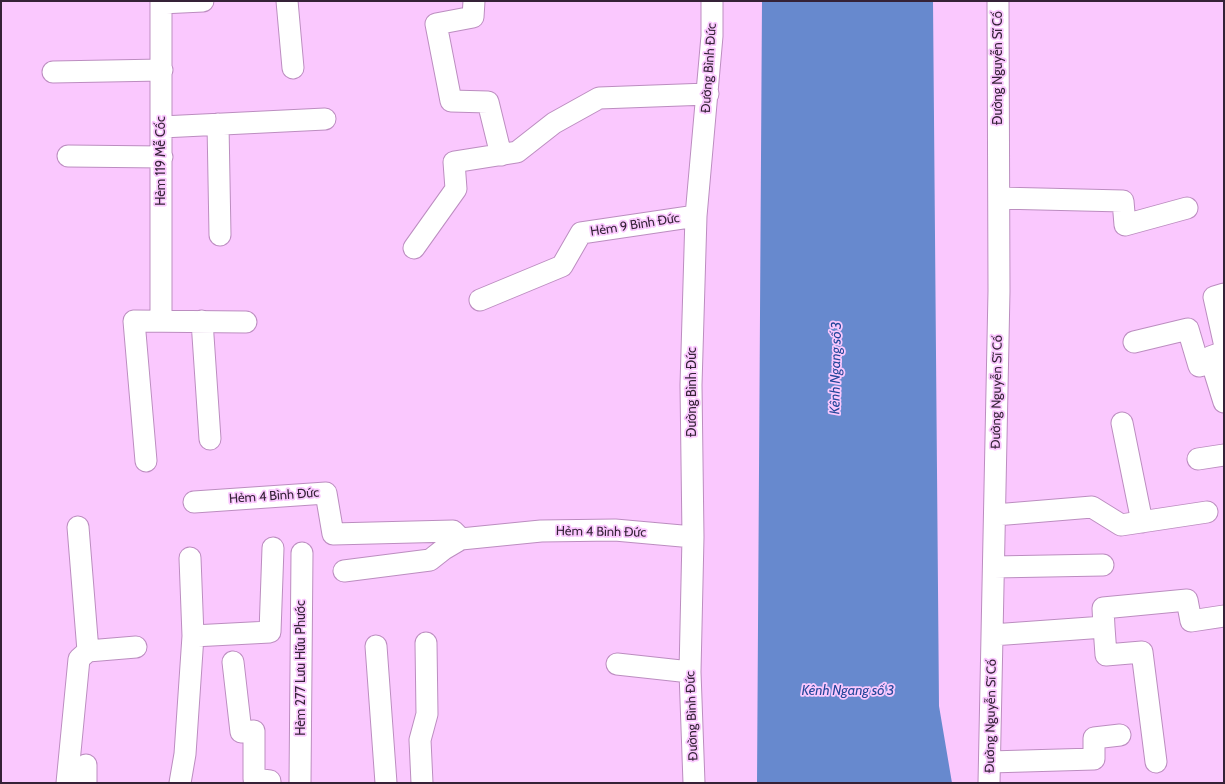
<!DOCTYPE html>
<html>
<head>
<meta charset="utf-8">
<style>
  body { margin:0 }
  #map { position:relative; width:1225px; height:784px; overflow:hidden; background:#fac8fe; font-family:Cabin,sans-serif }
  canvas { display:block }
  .frame { position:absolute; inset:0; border:2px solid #352237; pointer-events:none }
</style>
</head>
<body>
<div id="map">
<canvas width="1225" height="784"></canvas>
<div class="frame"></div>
</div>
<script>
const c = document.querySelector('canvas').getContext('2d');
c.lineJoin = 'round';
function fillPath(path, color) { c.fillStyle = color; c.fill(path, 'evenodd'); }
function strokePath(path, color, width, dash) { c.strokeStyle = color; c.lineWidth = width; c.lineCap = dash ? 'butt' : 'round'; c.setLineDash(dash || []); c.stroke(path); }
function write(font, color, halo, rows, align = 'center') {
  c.font = font + ' Cabin,sans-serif'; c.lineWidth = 3.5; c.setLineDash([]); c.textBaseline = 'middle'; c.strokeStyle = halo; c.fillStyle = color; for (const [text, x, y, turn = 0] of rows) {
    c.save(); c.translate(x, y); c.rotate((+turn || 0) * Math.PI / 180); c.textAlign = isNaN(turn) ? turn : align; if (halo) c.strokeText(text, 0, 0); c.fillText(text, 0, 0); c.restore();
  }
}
fillPath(new Path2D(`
  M 762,1 L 933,1 L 939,706 L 952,783 L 757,783 Z`), '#6789ce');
const minor = new Path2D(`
  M 287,1 L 293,68
  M 474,1 L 473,17 L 436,24 L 451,101 L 488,102 L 501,155
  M 161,3 L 203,1
  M 53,72 L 162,70
  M 218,124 L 220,235
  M 162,127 L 325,119
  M 68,156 L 162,157
  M 999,198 L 1123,201 L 1125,225 L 1187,208
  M 414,248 L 456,189 L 454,162 L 517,152 L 554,123 L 599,98 L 708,94
  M 1224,294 L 1214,297 L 1224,342
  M 480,300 L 562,266 L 581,233 L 696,216
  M 161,321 L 161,1
  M 202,321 L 210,439
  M 1134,342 L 1188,329 L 1199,366 L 1212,363
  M 1224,352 L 1210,357 L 1224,402
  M 1122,423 L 1142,522
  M 1198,459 L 1224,455
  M 146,461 L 134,321 L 246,322
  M 194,502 L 326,493 L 333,534 L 453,531 L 461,539 L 541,531 L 615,530 L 693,537
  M 995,515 L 1092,507 L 1121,525 L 1207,512
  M 190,558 L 193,636
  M 994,567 L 1103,565
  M 344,571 L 430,560 L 444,549 L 461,539
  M 1104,627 L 1106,655 L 1142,652 L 1156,762
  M 992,635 L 1104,627 L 1103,608 L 1187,600 L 1191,621 L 1224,616
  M 376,646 L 386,783
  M 88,651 L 136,647
  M 233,662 L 241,732 L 254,731 L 254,779 L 270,781 L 270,783
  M 617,664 L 690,672
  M 990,762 L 1094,759 L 1094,738 L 1120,735
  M 67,783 L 79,659 L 88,651 L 78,527
  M 86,783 L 86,765
  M 180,783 L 185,754 L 193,636 L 270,632 L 273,548
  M 300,783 L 302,553
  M 422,783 L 420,740 L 427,714 L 426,643
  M 694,783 L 690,672 L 693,537 L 691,385 L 696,216 L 712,36 L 712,1
  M 989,783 L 999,291 L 998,1`);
strokePath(minor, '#bc8dc0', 23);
strokePath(minor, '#fff', 21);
write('13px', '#352237', '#fac8fe', [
  ["Đường Bình Đức",709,68,-86],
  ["Đường Nguyễn Sĩ Cố",998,68,-90],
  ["Hẻm 119 Mễ Cốc",161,161,-90],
  ["Hẻm 9 Bình Đức",635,225,-9],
  ["Đường Bình Đức",692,392,-90],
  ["Đường Nguyễn Sĩ Cố",997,392,-89],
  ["Hẻm 4 Bình Đức",274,496,-4],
  ["Hẻm 4 Bình Đức",601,532,1],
  ["Hẻm 277 Lưu Hữu Phước",301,668,-90],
  ["Đường Bình Đức",692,716,-92],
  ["Đường Nguyễn Sĩ Cố",991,716,-89]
]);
write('italic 14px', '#224799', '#fac8fe', [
  ["Kênh Ngang số 3",836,368,-89],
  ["Kênh Ngang số 3",848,691]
]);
</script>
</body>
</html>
